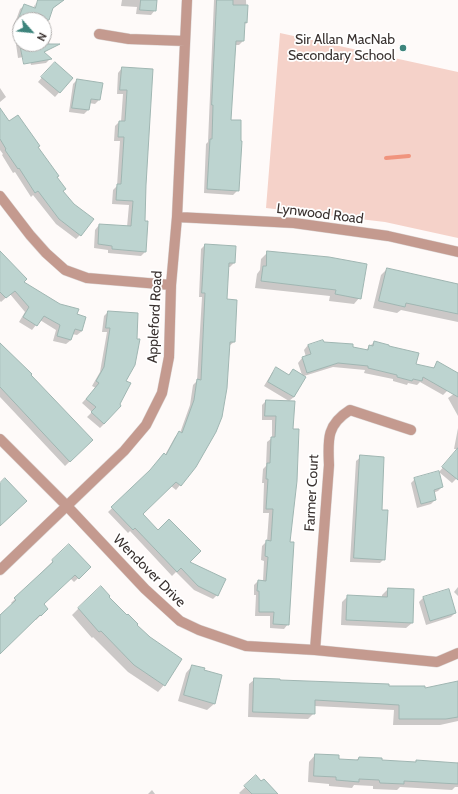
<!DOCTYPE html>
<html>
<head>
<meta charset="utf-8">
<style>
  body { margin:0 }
  #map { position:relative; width:458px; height:794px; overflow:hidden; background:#fefaf9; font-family:Cabin,sans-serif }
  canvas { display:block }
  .north { position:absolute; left:12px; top:12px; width:40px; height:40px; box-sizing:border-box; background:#fff; border:1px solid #b0adac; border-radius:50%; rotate:117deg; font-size:11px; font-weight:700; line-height:16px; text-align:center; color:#3a3230 }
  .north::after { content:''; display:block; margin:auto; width:14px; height:18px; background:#3d847c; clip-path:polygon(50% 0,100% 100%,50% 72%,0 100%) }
</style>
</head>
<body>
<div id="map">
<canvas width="458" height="794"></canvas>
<div class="north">N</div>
</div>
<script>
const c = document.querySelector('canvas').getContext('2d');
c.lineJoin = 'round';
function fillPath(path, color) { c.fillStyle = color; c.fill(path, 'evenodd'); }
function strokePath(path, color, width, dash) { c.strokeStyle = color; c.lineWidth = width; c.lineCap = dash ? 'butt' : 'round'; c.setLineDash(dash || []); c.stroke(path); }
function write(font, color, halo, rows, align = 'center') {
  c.font = font + ' Cabin,sans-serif'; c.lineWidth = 3.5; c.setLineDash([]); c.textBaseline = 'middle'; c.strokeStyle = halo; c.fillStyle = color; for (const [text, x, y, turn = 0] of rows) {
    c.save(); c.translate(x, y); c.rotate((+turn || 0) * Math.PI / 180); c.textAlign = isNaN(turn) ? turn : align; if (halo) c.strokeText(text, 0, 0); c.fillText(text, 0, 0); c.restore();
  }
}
fillPath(new Path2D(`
  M 280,33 L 458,72 L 458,238 L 385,222 L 266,208 Z`), '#f5d2c9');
fillPath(new Path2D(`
  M 40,0 L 64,0 L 52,9 L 44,28 L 44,20 L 20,20 L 20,24 L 15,23 L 20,9 L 25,5 L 33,8 L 36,3 L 33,12 Z
  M 122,0 L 155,0 L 155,10 L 151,15 L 136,14 L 137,7 L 121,6 Z
  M 214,0 L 246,0 L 247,22 L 244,25 L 243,41 L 239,45 L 234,45 L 230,121 L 238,190 L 233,195 L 204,193 L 206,144 L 208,142 Z
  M 44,35 L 48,35 L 50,48 L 44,53 L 50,59 L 46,63 L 31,65 L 29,56 L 18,58 L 16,44 L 20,39 L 20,44 L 44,44 Z
  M 51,67 L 72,78 L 55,97 L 38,82 Z
  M 122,68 L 152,70 L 144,222 L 145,252 L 141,256 L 108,253 L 108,250 L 94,248 L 95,230 L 99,225 L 127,227 L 129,205 L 112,204 L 113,190 L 117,186 L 120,141 L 114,141 L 115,126 L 119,122 L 121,122 L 123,94 L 117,94 L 118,73 Z
  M 77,80 L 99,100 L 95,104 L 89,103 L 88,110 L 84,114 L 69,112 L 73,84 Z
  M 0,88 L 6,97 L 0,102 Z
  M 0,110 L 8,122 L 37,148 L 56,178 L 80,235 L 76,239 L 56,224 L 33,195 L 31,197 L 15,172 L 13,173 L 2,155 L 3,154 L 0,150 Z
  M 205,245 L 235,247 L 234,263 L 230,267 L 228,267 L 226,300 L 234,342 L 229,346 L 180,485 L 176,490 L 171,486 L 142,514 L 188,562 L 217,595 L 213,599 L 194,590 L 176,572 L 172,576 L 130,531 L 128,533 L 108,512 L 147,475 L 165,455 L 175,437 L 180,433 L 190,405 L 193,385 L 197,381 L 202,297 L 199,297 L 201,249 Z
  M 268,252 L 360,297 L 354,304 L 329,301 L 330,296 L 255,288 L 257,274 L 260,270 L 261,259 Z
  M 0,253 L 23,282 L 76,315 L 82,331 L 77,335 L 72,334 L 71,340 L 66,344 L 53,341 L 56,330 L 40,320 L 32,330 L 19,322 L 25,312 L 10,294 L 1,302 L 0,301 Z
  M 387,269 L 458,284 L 458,322 L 401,310 L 397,313 L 373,308 L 381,275 Z
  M 108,312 L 137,313 L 104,424 L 100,428 L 87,417 L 92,412 L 82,403 L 96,388 L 92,386 L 100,372 L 107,332 L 102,332 L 104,316 Z
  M 374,342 L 415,365 L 432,369 L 438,363 L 448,390 L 443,395 L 420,382 L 417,385 L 408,383 L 407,385 L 393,381 L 393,379 L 364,373 L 365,370 L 333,367 L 304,376 L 305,377 L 294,397 L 289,401 L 264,386 L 272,373 L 276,369 L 288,376 L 293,370 L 302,375 L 298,363 L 302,358 L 306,357 L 304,350 L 308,345 L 323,343 L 366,350 Z
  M 0,345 L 92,440 L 65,466 L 0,397 Z
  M 458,391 L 458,416 L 448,398 Z
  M 266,401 L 293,402 L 288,624 L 284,629 L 270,628 L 270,616 L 255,616 L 256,595 L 254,595 L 254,585 L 258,581 L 263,581 L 264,561 L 261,560 L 262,546 L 267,541 L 269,513 L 263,513 L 264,483 L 262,483 L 263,469 L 266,466 L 267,442 L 272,438 L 272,420 L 262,420 L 262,405 Z
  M 458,428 L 458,449 L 454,449 Z
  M 458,450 L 458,477 L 452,483 L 439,472 Z
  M 361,457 L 384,559 L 380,563 L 350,562 L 356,461 Z
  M 415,479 L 442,487 L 438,491 L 433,493 L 435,500 L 431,504 L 417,508 L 411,483 Z
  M 69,545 L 90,567 L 74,582 L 70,578 L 42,605 L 47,609 L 36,620 L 35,619 L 0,653 L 0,617 L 13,605 L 11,603 Z
  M 458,587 L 458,596 L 454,592 Z
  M 388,589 L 412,623 L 406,628 L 341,625 L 342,602 L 348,596 L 382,598 L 382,595 Z
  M 449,591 L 455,613 L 451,617 L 426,625 L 419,602 L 423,598 Z
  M 108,597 L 164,685 L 158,692 L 128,672 L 93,637 L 92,638 L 72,615 L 79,608 Z
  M 192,666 L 203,671 L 221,675 L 214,704 L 207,710 L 178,701 L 186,673 Z
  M 255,679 L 424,690 L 458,682 L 458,721 L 440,725 L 393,725 L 394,710 L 314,706 L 314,713 L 308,719 L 248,717 L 249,684 Z
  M 315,755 L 338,760 L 356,760 L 359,758 L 381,761 L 415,763 L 416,761 L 456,764 L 458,762 L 458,787 L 455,787 L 452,790 L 400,787 L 397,790 L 373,789 L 373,786 L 354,785 L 352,788 L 329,786 L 329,784 L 308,782 L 309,762 Z
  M 256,777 L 276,794 L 240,794 L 239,793 Z
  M 152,790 L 155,794 L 148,794 Z`), '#0003');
strokePath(new Path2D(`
  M 386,158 L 409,156`), '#f0947d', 4);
const building = new Path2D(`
  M 38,0 L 64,0 L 53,8 L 49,20 L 18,20 L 24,4 L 35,8 Z
  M 141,0 L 157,0 L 156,11 L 140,10 Z
  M 217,0 L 233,0 L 233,5 L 248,5 L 247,23 L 245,22 L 244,41 L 236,41 L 231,120 L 241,120 L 241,141 L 242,141 L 239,191 L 207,189 L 210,139 L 212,139 L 213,105 L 212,105 Z
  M 20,44 L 60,44 L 44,52 L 52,59 L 24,64 Z
  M 55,62 L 73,78 L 60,93 L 41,77 Z
  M 122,67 L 153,69 L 146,185 L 145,221 L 148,221 L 146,252 L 112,249 L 112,246 L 98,244 L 99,224 L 131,226 L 133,201 L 116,200 L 117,184 L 121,184 L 124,137 L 118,137 L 119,121 L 125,121 L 127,90 L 120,90 Z
  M 77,79 L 103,83 L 100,100 L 91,99 L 89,110 L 72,108 Z
  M 0,108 L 9,121 L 18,115 L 40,146 L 38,147 L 59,176 L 57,177 L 66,189 L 63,191 L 74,204 L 94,219 L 81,236 L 59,219 L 38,191 L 35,193 L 19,168 L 18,169 L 5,150 L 6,149 L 0,139 Z
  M 205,244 L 236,246 L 235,263 L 229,263 L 227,299 L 237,300 L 235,342 L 230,342 L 227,388 L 222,417 L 216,432 L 196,467 L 181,486 L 176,482 L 143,514 L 158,530 L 169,519 L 201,551 L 190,562 L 226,579 L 218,596 L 198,586 L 181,568 L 177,572 L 135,528 L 133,530 L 111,507 L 150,470 L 164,453 L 166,455 L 179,431 L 182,433 L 194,400 L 197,379 L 201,380 L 205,293 L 202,293 Z
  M 0,251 L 27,279 L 24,282 L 60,304 L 79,309 L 77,314 L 86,317 L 82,331 L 75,329 L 71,340 L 57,336 L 60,325 L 44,316 L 37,326 L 23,317 L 29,307 L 15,291 L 6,298 L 0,292 Z
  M 267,251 L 329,257 L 367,264 L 361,299 L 335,294 L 336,290 L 261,281 L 263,266 L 266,266 Z
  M 387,268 L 458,284 L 458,314 L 406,303 L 405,307 L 379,301 Z
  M 108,311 L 138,313 L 137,339 L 140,339 L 135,365 L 126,381 L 131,383 L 120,404 L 121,406 L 104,424 L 91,412 L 96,407 L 86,399 L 99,383 L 96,381 L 104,367 L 110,328 L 106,328 Z
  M 323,340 L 324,342 L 353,344 L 353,347 L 368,350 L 369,345 L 373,346 L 374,341 L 389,345 L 389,346 L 419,353 L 416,364 L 434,368 L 437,361 L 458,373 L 458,397 L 423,377 L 422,381 L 413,379 L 412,381 L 397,377 L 397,375 L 368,368 L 368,366 L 338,363 L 307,373 L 302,357 L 311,354 L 308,345 Z
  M 0,343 L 32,374 L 31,375 L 93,440 L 70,462 L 0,387 Z
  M 276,367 L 289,375 L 293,369 L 306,377 L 294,397 L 268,382 Z
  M 266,400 L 295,401 L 293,429 L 299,429 L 297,481 L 290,542 L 294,542 L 289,625 L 273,624 L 274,612 L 259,612 L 259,591 L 257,591 L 258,580 L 266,581 L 268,557 L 265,556 L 266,540 L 271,541 L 273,509 L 266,509 L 268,479 L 266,479 L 267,463 L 270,463 L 271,437 L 275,437 L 276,416 L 265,416 Z
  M 458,448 L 458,480 L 442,467 Z
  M 360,455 L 384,457 L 382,510 L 388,510 L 385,560 L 354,558 Z
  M 439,471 L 443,487 L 434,490 L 436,500 L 421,504 L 414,478 Z
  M 5,478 L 27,501 L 0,526 L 0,483 Z
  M 69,544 L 91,567 L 79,579 L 75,575 L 44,604 L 48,609 L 41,616 L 40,615 L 0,654 L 0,615 L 16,600 L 14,598 L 53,562 L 52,560 Z
  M 101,586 L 110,596 L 109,597 L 127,615 L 128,614 L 138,624 L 137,625 L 150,637 L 182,659 L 165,686 L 134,665 L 101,631 L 99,632 L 78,608 Z
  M 388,588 L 414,589 L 413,623 L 346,620 L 347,595 L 387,597 Z
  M 449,589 L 456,613 L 430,621 L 423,597 Z
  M 192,665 L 205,668 L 204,670 L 222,675 L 215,704 L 184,695 Z
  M 254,678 L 280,679 L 280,680 L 389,684 L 389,686 L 425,686 L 425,688 L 458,681 L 458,717 L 446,719 L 399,719 L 399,705 L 315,700 L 315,714 L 253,712 Z
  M 315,754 L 339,755 L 339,759 L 358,760 L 359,757 L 382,758 L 382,760 L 416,762 L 416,760 L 458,763 L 458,784 L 404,781 L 404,784 L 380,783 L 379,780 L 359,779 L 359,782 L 336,780 L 336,777 L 314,776 Z
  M 256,775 L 261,781 L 264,779 L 278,794 L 252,794 L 244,786 Z`);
fillPath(building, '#bdd4d0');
strokePath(building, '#a0b6b2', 1);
const minor = new Path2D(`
  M 99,34 L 129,39 L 185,41
  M 0,196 L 30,235 L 46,253 L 65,270 L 87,278 L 171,285
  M 177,217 L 294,223 L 388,236 L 458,252
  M 0,439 L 67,506 L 145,589 L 180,621 L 199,630 L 246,646 L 315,650 L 437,662 L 458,653
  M 0,570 L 124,451 L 146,425 L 162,393 L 169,357 L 171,285 L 177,217 L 187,0
  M 315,650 L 329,465 C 328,440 326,425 350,410 L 411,430`);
strokePath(minor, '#dbd6d5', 11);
strokePath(minor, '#c49a8f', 10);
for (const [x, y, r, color] of [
  [403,48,4,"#3d847c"]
]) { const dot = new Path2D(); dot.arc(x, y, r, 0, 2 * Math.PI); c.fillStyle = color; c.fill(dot); strokePath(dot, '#fff', 1.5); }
write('14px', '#3a3230', '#fff', [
  ["Sir Allan MacNab",395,40],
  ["Secondary School",395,56]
], 'right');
write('14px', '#3a3230', '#fff', [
  ["Lynwood Road",320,214,7],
  ["Appleford Road",155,317,-87],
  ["Farmer Court",312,493,-87],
  ["Wendover Drive",149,571,45]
]);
</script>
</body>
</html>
